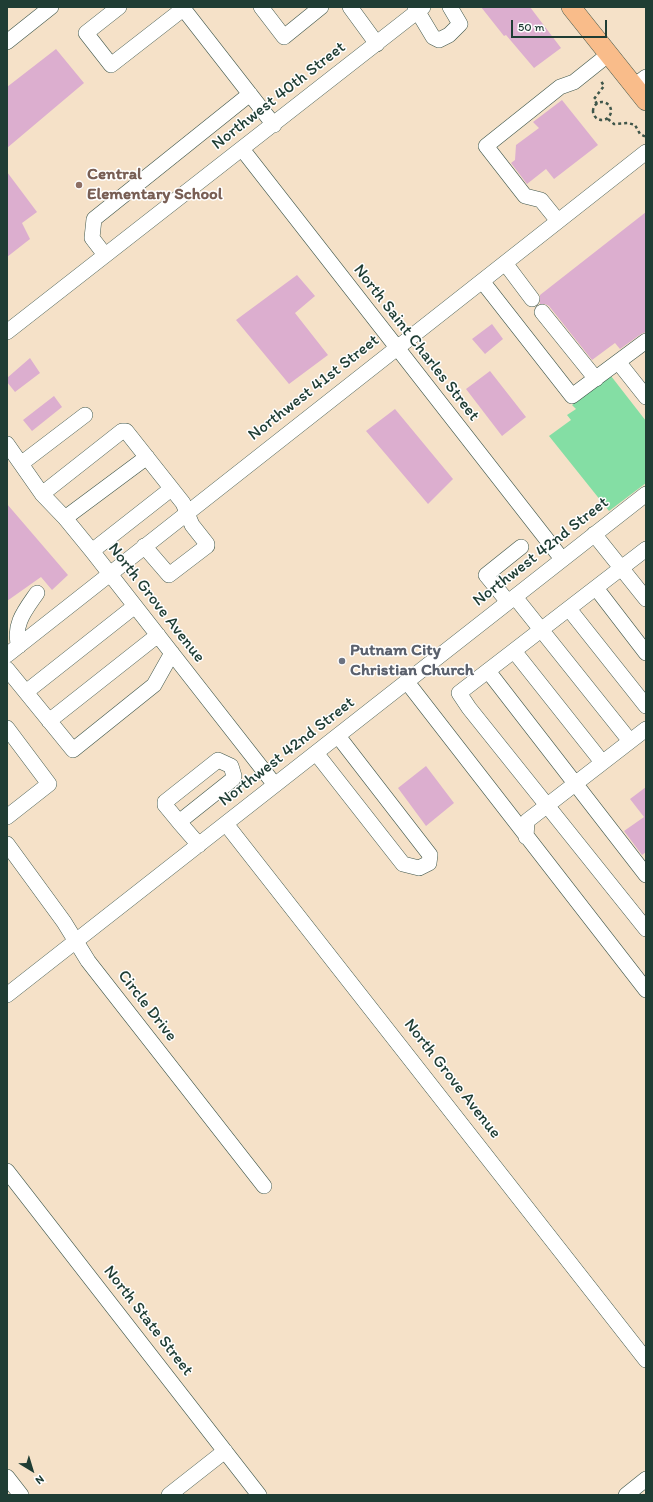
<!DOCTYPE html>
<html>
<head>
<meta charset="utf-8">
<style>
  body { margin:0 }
  #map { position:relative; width:653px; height:1502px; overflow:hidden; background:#f5e1c8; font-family:Itim,sans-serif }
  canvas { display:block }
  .frame { position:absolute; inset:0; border:8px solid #1f3d34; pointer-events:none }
  .north { position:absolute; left:12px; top:1450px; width:40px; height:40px; -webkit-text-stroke:3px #fff; paint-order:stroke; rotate:142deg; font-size:11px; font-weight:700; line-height:16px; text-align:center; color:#1f3d34 }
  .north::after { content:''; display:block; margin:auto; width:14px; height:18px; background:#1f3d34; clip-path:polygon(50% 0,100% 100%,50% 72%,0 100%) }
  .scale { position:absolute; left:511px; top:20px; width:96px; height:18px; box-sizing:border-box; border:2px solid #1f3d34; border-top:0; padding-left:5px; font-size:12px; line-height:14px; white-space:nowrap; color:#1f3d34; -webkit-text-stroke:3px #fff; paint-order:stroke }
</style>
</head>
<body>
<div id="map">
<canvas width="653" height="1502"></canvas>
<div class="frame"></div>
<div class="north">N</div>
<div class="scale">50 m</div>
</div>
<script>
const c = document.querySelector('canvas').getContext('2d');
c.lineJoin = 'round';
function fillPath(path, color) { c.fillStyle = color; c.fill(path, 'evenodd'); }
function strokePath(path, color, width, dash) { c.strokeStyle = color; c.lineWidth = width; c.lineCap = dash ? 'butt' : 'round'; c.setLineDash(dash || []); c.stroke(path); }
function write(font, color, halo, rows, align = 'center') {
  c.font = font + ' Itim,sans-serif'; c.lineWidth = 3; c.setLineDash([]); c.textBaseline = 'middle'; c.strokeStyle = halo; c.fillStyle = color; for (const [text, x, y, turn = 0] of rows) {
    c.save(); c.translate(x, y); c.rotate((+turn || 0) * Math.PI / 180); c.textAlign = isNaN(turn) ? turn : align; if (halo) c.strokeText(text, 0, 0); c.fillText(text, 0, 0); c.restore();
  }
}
fillPath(new Path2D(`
  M 611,376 L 646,421 L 646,483 L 609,511 L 549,436 L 571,420 L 567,415 L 576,409 L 572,405 Z`), '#84dea4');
fillPath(new Path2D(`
  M 481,7 L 530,7 L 561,48 L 534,68 L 506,35 L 504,36 Z
  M 56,49 L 84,83 L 7,148 L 7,87 Z
  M 562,100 L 598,145 L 554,179 L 546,169 L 527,184 L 511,163 L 515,160 L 516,145 L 539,128 L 533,122 Z
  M 7,172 L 37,212 L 22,223 L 30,239 L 7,257 Z
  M 646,212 L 646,332 L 641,334 L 620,349 L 615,343 L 592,360 L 549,306 L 545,304 L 540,304 L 540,295 Z
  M 297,275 L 315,296 L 295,313 L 328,355 L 289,384 L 236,320 Z
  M 492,324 L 503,339 L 485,354 L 472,339 Z
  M 30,358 L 40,373 L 15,392 L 7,382 L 7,378 Z
  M 490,371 L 526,417 L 502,436 L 466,389 Z
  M 54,396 L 62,407 L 32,431 L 23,420 Z
  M 395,409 L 453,479 L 428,504 L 366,431 Z
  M 7,504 L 68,575 L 52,590 L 41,577 L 7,601 Z
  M 426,766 L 454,803 L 426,826 L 398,788 Z
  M 646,787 L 646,852 L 642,855 L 624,831 L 644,817 L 630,799 Z`), '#dcaecf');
const minor = new Path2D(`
  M 119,7 L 86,33 L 111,65 L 183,9
  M 182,7 L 274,125
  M 261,7 L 284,37 L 321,7
  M 350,7 L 377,44
  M 415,7 L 433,37 L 439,40 L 449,35 L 460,24 L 450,7
  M 7,42 L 51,7
  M 634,86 L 646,77
  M 242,149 L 562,559
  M 558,221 L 541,200 L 525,196 L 486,146 L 560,87 L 574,82 L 609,54
  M 105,255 L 92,238 L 94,219 L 250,94
  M 505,263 L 532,299
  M 482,281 L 572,396 L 646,341
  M 542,312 L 596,379
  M 7,332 L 423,7
  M 619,363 L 646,397
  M 7,444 L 42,494 L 65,518 L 92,551 L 275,785
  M 22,463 L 85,415
  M 42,494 L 122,431 L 126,431 L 183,503 L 192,525 L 207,544 L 207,546 L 169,575 L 144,546
  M 65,518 L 147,457
  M 594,534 L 646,599
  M 646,549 L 459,693 L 469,708 L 646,929
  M 92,551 L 171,489
  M 596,588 L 646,653
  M 515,597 L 630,741
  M 508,602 L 486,575 L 521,547
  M 569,609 L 646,706
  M 19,646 C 12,625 26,609 37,593
  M 514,651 L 602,762
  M 7,655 L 646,152
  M 7,669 L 73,750 L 154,685 L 172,653
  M 488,671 L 646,875
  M 407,682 L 646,990
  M 26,692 L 135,606
  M 49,721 L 158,635
  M 7,728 L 49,784 L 7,817
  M 316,753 L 403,864 L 419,868 L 429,863 L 430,855 L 338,736
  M 218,760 L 231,766 L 234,776 L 233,779 L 179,822 L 165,805 L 165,802 Z
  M 179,822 L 199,845
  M 226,824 L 646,1360
  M 526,837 L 527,821 L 646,729
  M 7,844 L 64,922 L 88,961 L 264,1186
  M 7,995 L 646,494
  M 7,1171 L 259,1495
  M 7,1477 L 21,1495
  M 169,1495 L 225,1451
  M 626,1495 L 646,1479`);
const major = new Path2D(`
  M 571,7 L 646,101`);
strokePath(minor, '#3f564a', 16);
strokePath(major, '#3f564a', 20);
strokePath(new Path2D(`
  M593 111a9 9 0 1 1 18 0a9 9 0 1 1-18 0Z
  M 597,104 L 594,99 L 604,86 L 601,81
  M 608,119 L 614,124 L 628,123 L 635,125 L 640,134 L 646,137`), '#3f564a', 2.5, [3, 3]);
strokePath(minor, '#fff', 15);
strokePath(major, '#f9bc8a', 19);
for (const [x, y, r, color] of [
  [79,185,4,"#8d6e63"],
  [342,661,4,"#6b7280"]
]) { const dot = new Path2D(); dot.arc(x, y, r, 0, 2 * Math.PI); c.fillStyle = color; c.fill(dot); strokePath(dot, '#fff', 1.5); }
write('17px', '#1f3d34', '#fff', [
  ["Northwest 40th Street",279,96,-38],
  ["North Saint Charles Street",416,343,52],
  ["Northwest 41st Street",314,388,-38],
  ["Northwest 42nd Street",541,552,-38],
  ["North Grove Avenue",156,603,52],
  ["Northwest 42nd Street",287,752,-38],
  ["Circle Drive",147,1006,52],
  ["North Grove Avenue",452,1079,52],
  ["North State Street",148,1321,52]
]);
write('bold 17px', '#785e54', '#fff', [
  ["Central",87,175],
  ["Elementary School",87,195]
], 'left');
write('bold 17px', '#5b616d', '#fff', [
  ["Putnam City",350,651],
  ["Christian Church",350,671]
], 'left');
</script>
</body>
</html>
